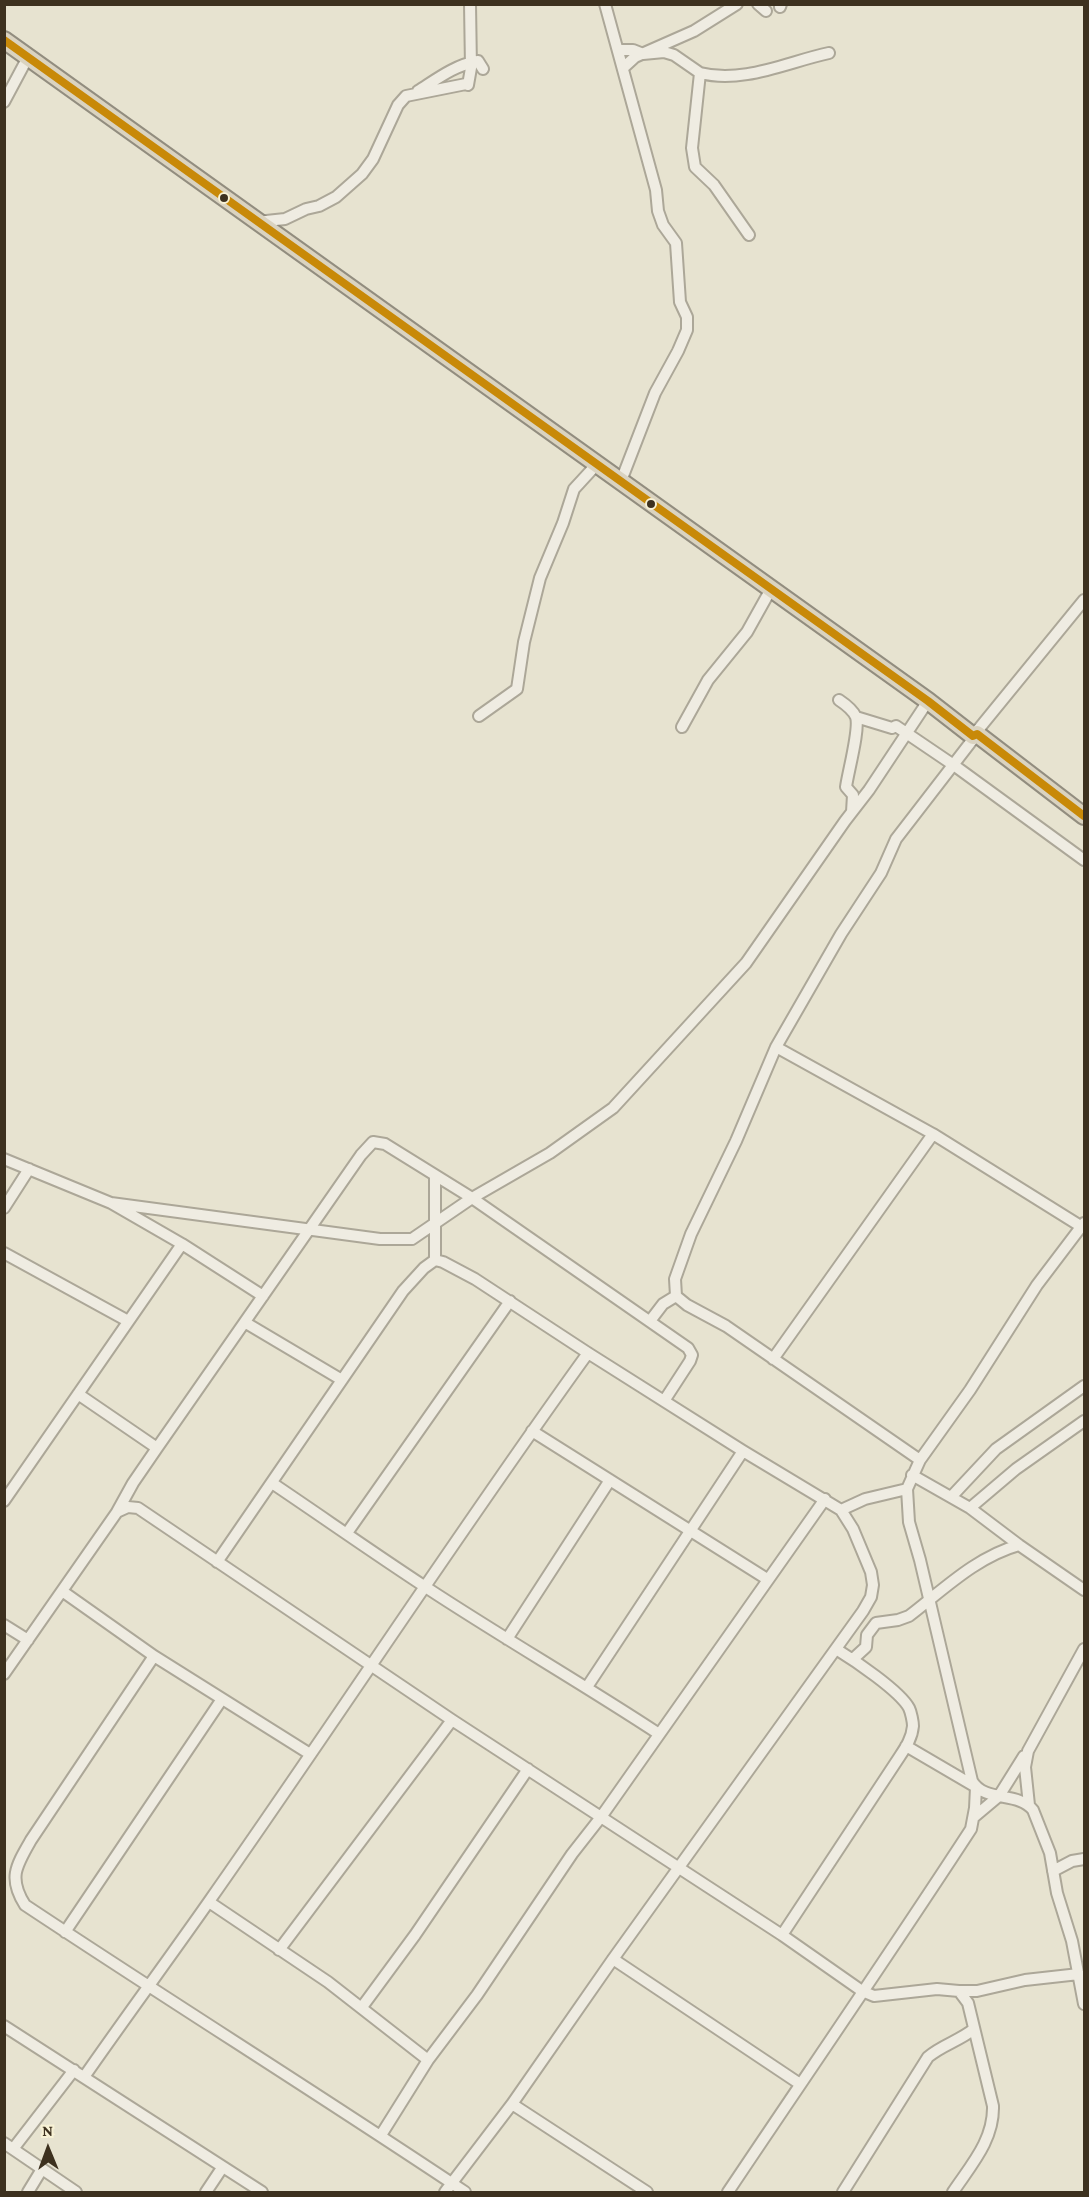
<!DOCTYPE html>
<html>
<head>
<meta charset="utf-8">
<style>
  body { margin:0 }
  #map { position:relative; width:1089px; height:2197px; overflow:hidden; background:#e7e3d0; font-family:"Crimson Pro",serif }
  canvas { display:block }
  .frame { position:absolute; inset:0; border:6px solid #3d311f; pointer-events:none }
  .north { position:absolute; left:18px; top:2119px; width:60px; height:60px; -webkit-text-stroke:4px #f8f2d6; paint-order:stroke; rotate:359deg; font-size:16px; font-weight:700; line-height:24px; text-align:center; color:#3d311f }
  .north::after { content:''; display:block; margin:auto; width:21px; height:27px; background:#3d311f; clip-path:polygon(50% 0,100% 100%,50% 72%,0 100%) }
</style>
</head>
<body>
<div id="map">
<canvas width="1089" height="2197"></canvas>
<div class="frame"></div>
<div class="north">N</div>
</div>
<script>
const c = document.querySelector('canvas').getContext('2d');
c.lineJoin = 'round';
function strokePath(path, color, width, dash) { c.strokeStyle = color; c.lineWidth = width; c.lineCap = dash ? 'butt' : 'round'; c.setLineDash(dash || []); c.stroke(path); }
const minor = new Path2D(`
  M 605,4 L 656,190 L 658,211 L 663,225 L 676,243 L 680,302 L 687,317 L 687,330 L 678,351 L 655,393 L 621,481
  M 758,4 L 766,11
  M 780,7 L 781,4
  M 618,50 L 633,50 L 643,54 L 664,52 L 674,55 L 700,73 L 692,148 L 695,167 L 714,185 L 749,235
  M 623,68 L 635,57 L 694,31 L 737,4
  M 700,73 C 743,84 787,62 829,53
  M 418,91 C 437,79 455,65 478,61 L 483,69
  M 4,102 L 28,57
  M 257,222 L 285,219 L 306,209 L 319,206 L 336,197 L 362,174 L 373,159 L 398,105 L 406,96 L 466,84 L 468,85 L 471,68 L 470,4
  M 839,700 C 845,704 853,710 856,717 C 860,729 848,772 846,787 L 853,795 L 852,812
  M 479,716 L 517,689 L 524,642 L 540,578 L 563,523 L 574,489 L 597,464
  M 856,717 L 892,728 L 896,726 L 955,766 L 1084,860
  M 682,727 L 708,680 L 747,632 L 771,589
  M 973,736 L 1084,600
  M 776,1047 L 933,1134 L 1082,1227
  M 4,1159 L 111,1203 L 182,1244 L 263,1296
  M 111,1203 L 380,1239 L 412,1239 L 472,1198 L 550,1153 L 613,1108 L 746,963 L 845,821 L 869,790 L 928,701
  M 4,1208 L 29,1169
  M 1084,1223 L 1037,1285 L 970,1390 L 920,1460 L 907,1489 L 909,1522 L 920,1560 L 972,1781 C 985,1803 1018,1791 1033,1810 L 1050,1853 L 1057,1893 L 1072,1941 L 1084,2004
  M 4,1253 L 128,1321
  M 435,1260 L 435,1176
  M 650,1321 L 663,1304 L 676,1296
  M 246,1323 L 342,1380
  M 773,1359 L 933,1134
  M 78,1394 L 157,1448
  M 532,1431 L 767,1579
  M 920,1460 L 726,1326 L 687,1305 L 676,1296 L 675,1279 L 691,1234 L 736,1141 L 776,1047 L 841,934 L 881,873 L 896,839 L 977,734
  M 912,1475 L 970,1508 L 1019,1545 L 1084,1590
  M 272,1483 C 324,1518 375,1554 427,1588 C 503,1638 583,1684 659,1734
  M 952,1496 L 996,1449 L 1084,1386
  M 4,1501 L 182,1244
  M 970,1508 L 1016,1469 L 1084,1421
  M 841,1510 L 865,1499 L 907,1489
  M 117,1512 L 133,1483 L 157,1448 L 361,1155 L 373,1142 L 385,1144 L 472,1198 L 688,1348 L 692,1355 L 690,1361 L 664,1401
  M 347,1533 L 510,1301
  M 217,1562 L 403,1291 L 424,1268 L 435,1260 L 443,1262 L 475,1279 L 588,1353 L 743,1451 L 841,1510 L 853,1529 L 871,1572 L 873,1585 L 871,1597 L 863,1611 L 613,1959 L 512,2104 L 445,2192
  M 62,1591 L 154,1656 L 310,1754
  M 4,1625 L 28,1640
  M 507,1639 L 610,1480
  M 154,1656 L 31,1840 C 16,1866 8,1878 25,1905 C 171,2002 320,2095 465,2192
  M 853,1659 L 866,1647 L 867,1635 L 876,1623 L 898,1620 L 909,1616 C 943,1590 976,1557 1019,1545
  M 4,1674 L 117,1512 L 128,1507 L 138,1508 L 452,1720 L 782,1935 L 862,1991 L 874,1996 L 937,1989 L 959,1991 L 968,2003 L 993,2106 C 994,2140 971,2165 953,2192
  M 587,1687 L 743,1451
  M 1029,1805 L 1025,1767 L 1028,1751 L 1084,1649
  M 974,1817 L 999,1796 L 1024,1756
  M 1053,1871 L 1072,1861 L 1084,1859
  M 209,1902 L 328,1982 L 428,2060
  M 65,1932 L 222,1699
  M 782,1935 L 900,1756 C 906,1747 912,1738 913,1726 C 913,1722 911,1712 909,1708 C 900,1691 854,1660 836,1649
  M 279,1950 L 452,1720
  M 613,1959 L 800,2084
  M 959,1991 L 977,1991 L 1025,1980 L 1079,1974
  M 362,2007 L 415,1935 L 528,1769
  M 4,2026 L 262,2192
  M 84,2077 C 125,2018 168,1960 210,1900 C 337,1719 458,1533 588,1353
  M 512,2104 L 647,2192
  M 381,2135 L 428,2060 L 477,1995 L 572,1854 L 601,1817 L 825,1499
  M 4,2143 L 76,2192
  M 13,2149 L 74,2070
  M 28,2192 L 42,2169
  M 206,2192 L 222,2168
  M 728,2192 C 809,2071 891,1952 971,1829 L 975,1808 L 976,1787 L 906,1746
  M 843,2192 L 928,2057 C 942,2045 959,2041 974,2029`);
const highway = new Path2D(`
  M 4,40 C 311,262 620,481 928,701 L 973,736 L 977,734 L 1084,816`);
strokePath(minor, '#aca798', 14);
strokePath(highway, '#928d7f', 20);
strokePath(minor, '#efece2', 10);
strokePath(highway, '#dad3c0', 16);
strokePath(new Path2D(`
  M 4,40 C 311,262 620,481 928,701 L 973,736 L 977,734 L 1084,816`), '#c88908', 8);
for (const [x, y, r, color] of [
  [224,198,5,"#3d311f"],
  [651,504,5,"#3d311f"]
]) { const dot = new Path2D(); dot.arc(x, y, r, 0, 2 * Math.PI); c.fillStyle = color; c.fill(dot); strokePath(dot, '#f8f2d6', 2); }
</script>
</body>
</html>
